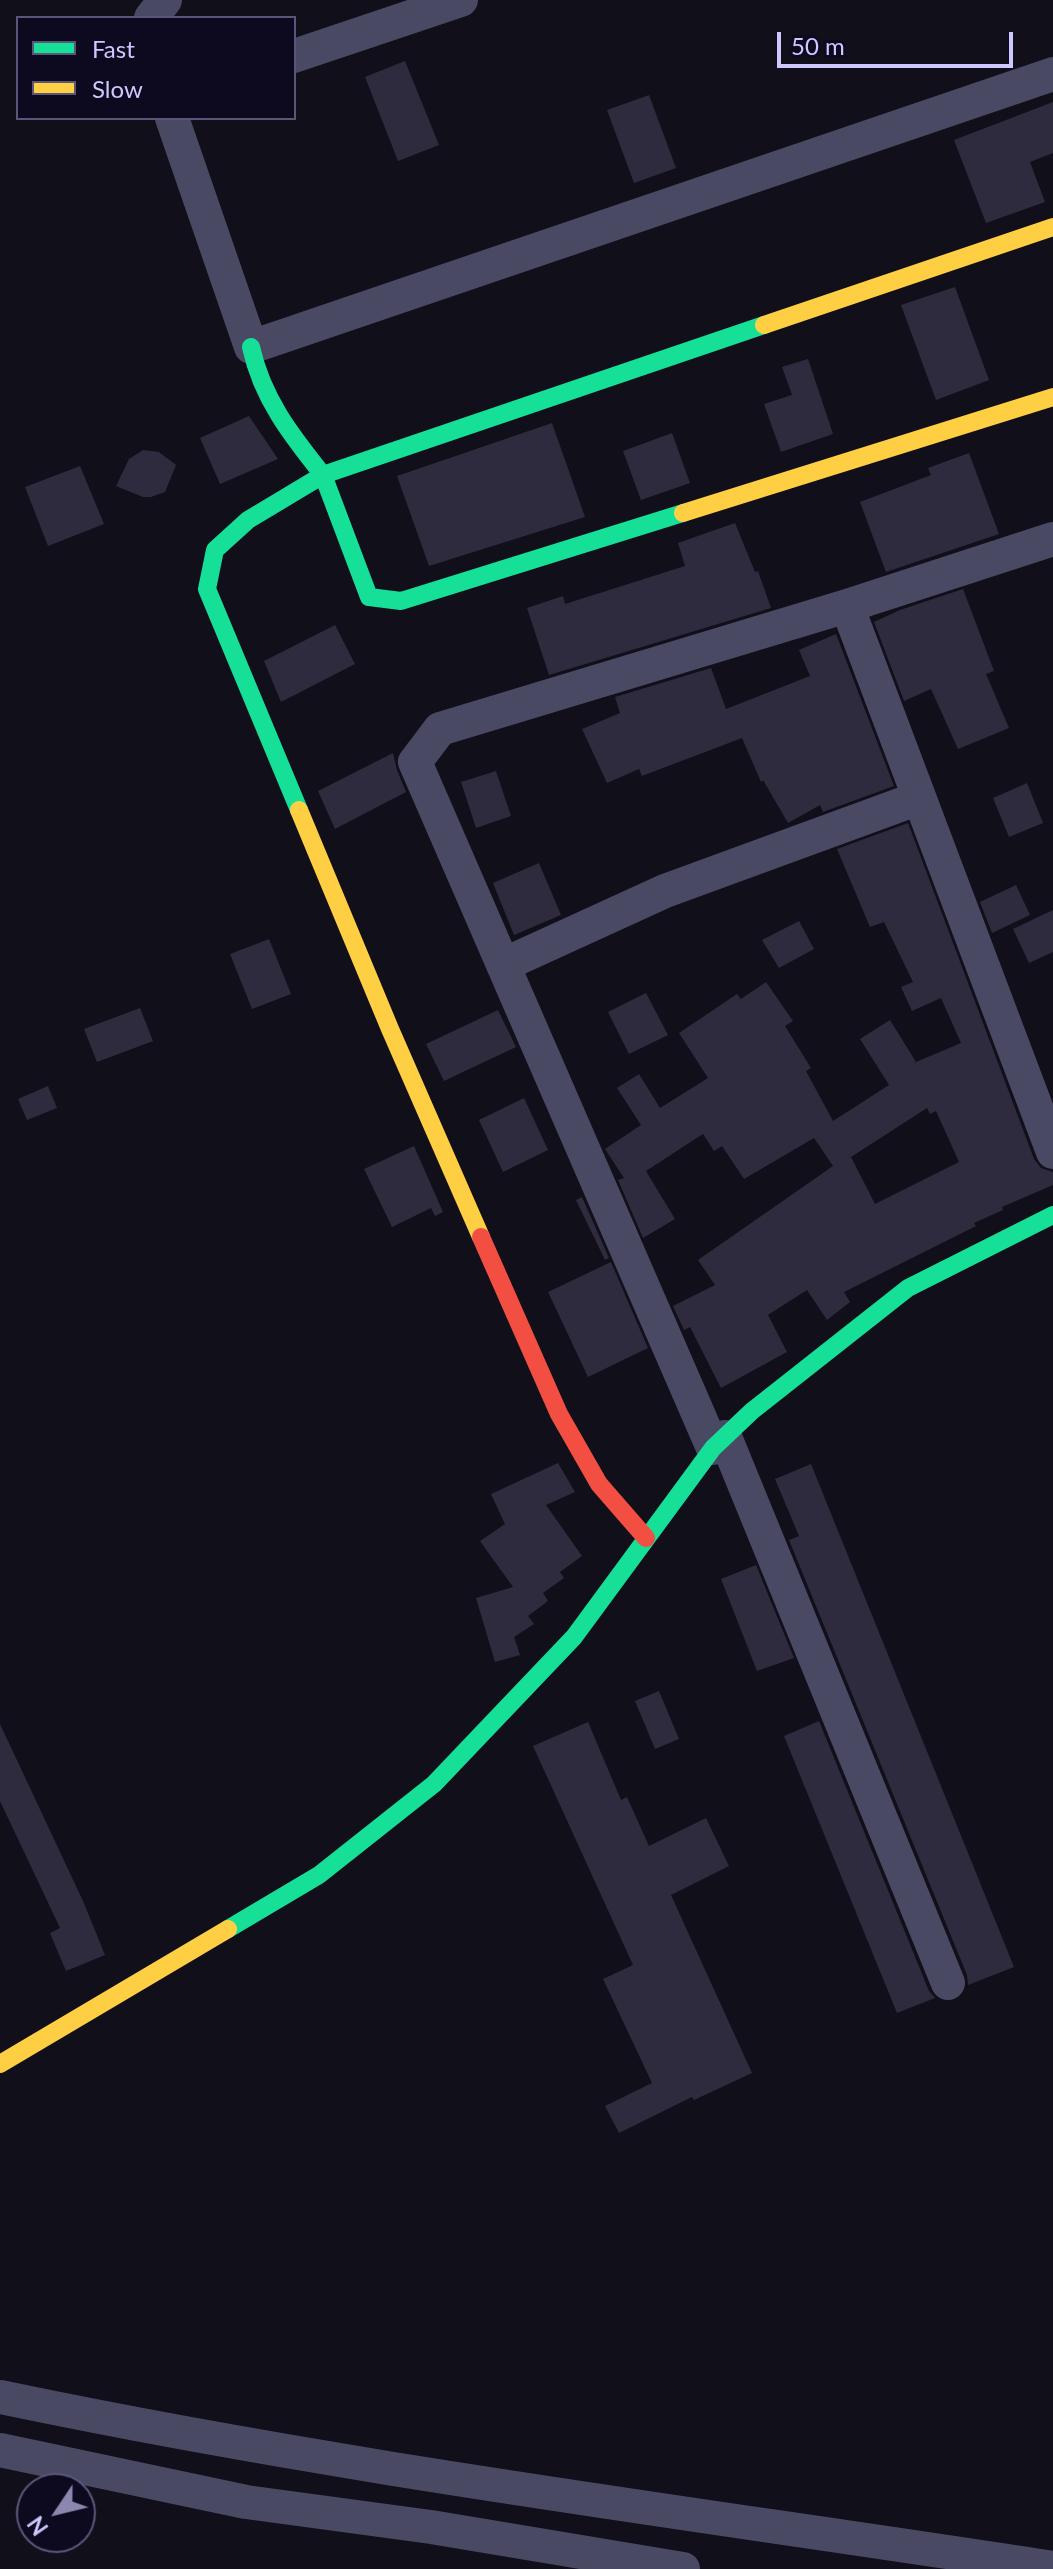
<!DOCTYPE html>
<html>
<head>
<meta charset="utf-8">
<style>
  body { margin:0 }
  #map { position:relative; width:1053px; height:2569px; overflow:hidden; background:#100f1a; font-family:Lato,sans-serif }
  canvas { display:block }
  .legend { position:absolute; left:16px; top:16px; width:280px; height:104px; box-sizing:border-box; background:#0d0a1f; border:2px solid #5a5679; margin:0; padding:10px 14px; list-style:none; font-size:24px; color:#cdc8ff }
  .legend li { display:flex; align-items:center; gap:16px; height:40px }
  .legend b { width:40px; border:2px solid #5a5679 }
  .north { position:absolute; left:16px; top:2473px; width:80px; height:80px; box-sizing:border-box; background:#0d0a1f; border:2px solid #5a5679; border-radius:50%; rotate:235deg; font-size:22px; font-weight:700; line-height:32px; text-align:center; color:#cdc8ff }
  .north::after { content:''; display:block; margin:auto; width:28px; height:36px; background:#8b87af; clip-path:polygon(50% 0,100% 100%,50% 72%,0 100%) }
  .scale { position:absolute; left:777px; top:32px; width:236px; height:36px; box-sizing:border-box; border:4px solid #cdc8ff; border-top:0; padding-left:10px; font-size:24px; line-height:28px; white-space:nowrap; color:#cdc8ff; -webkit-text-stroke:6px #0d0a1f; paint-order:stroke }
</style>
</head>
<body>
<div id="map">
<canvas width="1053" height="2569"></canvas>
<ul class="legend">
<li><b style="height:10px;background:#16e098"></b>Fast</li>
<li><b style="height:10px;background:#ffcf43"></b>Slow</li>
</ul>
<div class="north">N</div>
<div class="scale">50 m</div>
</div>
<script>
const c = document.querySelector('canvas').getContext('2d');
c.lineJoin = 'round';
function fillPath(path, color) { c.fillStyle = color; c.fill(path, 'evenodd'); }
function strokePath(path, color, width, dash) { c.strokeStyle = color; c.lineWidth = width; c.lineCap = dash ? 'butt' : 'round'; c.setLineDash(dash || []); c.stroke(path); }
fillPath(new Path2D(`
  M 405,61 L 439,145 L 398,161 L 365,77 Z
  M 649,95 L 676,168 L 634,183 L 607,110 Z
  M 1053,102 L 1053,153 L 1030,162 L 1045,202 L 986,223 L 954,140 Z
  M 955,287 L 989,380 L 936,400 L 901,305 Z
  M 808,359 L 833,434 L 781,452 L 764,404 L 792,395 L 782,367 Z
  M 249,416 L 278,459 L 220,484 L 200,438 Z
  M 552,423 L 585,517 L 429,566 L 397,476 Z
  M 672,433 L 690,483 L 641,500 L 623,451 Z
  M 143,450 L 159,452 L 176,465 L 165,492 L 151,497 L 143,497 L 116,486 L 129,459 Z
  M 969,453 L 999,534 L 886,572 L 860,502 L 931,475 L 928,468 Z
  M 80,466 L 104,524 L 48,546 L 25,487 Z
  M 735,523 L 755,572 L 758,571 L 771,608 L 549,675 L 527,608 L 563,596 L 565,604 L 685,566 L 678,543 Z
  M 963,589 L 994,671 L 986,674 L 1009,728 L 958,749 L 931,689 L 904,701 L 874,622 L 900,610 Z
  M 335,625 L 355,664 L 281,702 L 264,661 Z
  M 836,634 L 894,786 L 823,812 L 820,805 L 788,823 L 763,780 L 761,782 L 742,738 L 642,776 L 639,769 L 607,783 L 582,729 L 620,713 L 615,697 L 711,668 L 726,709 L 810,676 L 799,650 Z
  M 393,753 L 397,770 L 406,792 L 335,829 L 318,791 Z
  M 496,771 L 511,816 L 476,828 L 461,782 Z
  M 1027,783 L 1043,823 L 1009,837 L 993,798 Z
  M 908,823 L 1034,1159 L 1041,1168 L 1053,1172 L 1053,1185 L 1002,1207 L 1003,1210 L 974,1223 L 976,1226 L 844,1292 L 850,1302 L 827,1320 L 807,1290 L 768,1315 L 787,1352 L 721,1388 L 690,1327 L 684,1330 L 673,1306 L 715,1285 L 698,1260 L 833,1166 L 814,1138 L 744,1179 L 722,1146 L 714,1151 L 703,1134 L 646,1171 L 675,1219 L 643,1238 L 618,1180 L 624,1178 L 605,1149 L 641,1125 L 617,1088 L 639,1074 L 660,1108 L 708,1078 L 679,1033 L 737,994 L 741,999 L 766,982 L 793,1021 L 785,1026 L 811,1068 L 806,1071 L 833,1121 L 889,1085 L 860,1039 L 890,1020 L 916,1062 L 961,1043 L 941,998 L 912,1011 L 901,987 L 913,982 L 884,922 L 870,927 L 837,849 ZM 927,1108 L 930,1114 L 936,1111 L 959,1162 L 875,1204 L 851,1157 Z
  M 539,863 L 561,915 L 514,935 L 493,883 Z
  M 1016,885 L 1030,915 L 992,933 L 980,902 Z
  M 1053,910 L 1053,952 L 1029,963 L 1013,929 Z
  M 799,921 L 814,949 L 779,968 L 762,940 Z
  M 269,939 L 291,994 L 252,1009 L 230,954 Z
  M 646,993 L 668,1035 L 629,1054 L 608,1012 Z
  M 140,1008 L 153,1041 L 97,1062 L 84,1029 Z
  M 498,1010 L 516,1047 L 444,1081 L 426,1044 Z
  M 48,1086 L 57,1108 L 27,1120 L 18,1099 Z
  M 524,1098 L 548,1150 L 503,1172 L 479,1120 Z
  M 414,1146 L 443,1212 L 435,1216 L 431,1208 L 392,1227 L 364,1169 Z
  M 582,1197 L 609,1258 L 605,1260 L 576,1200 Z
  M 611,1262 L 648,1348 L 588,1377 L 548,1292 Z
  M 558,1463 L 575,1492 L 546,1505 L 582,1556 L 560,1572 L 564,1578 L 543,1593 L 548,1601 L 528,1616 L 534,1624 L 514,1637 L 520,1655 L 495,1662 L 476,1598 L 513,1587 L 480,1541 L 505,1524 L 491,1494 Z
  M 811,1464 L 1014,1967 L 968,1985 L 967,1975 L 789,1540 L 799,1536 L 775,1479 Z
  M 756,1565 L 794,1658 L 757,1671 L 721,1579 Z
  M 659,1691 L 679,1739 L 655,1749 L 635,1701 Z
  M 819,1721 L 929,1991 L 935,1998 L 897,2013 L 784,1736 Z
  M 588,1722 L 621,1800 L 627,1797 L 649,1846 L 706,1818 L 729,1866 L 671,1895 L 752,2073 L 694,2100 L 692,2097 L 619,2133 L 605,2106 L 652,2083 L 603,1979 L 633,1965 L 533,1746 Z
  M 0,1724 L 83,1901 L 105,1955 L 66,1971 L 50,1933 L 60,1928 L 0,1801 Z`), '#2e2b3e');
strokePath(new Path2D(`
  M 151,18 L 165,0
  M 294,56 L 461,0
  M 172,118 L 251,347 L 1053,74
  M 847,606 L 1053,1152
  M 503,965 L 665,891 L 919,798
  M 725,1437 L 948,1983
  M 713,1448 L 415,762 L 440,729 L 847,606 L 1053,539
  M 0,2397 C 348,2470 702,2514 1053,2568
  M 0,2450 L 246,2502 L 431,2527 L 683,2569`), '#494964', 34);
strokePath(new Path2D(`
  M 251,347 C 262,398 291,435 323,475 L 248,520 L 215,550 L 207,589 L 299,810
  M 683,513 L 401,601 L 369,597 L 323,475 L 764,325
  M 228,1929 L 319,1875 L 434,1784 L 574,1637 L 713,1448 L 752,1411 L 908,1288 L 1053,1215`), '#16e098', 18);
strokePath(new Path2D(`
  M 764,325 L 1053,227
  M 683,513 L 1053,397
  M 299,810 L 390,1029 L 481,1237
  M 0,2064 L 228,1929`), '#ffcf43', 18);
strokePath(new Path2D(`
  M 481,1237 L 559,1414 L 599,1484 L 646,1538`), '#f24e42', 18);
</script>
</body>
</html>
